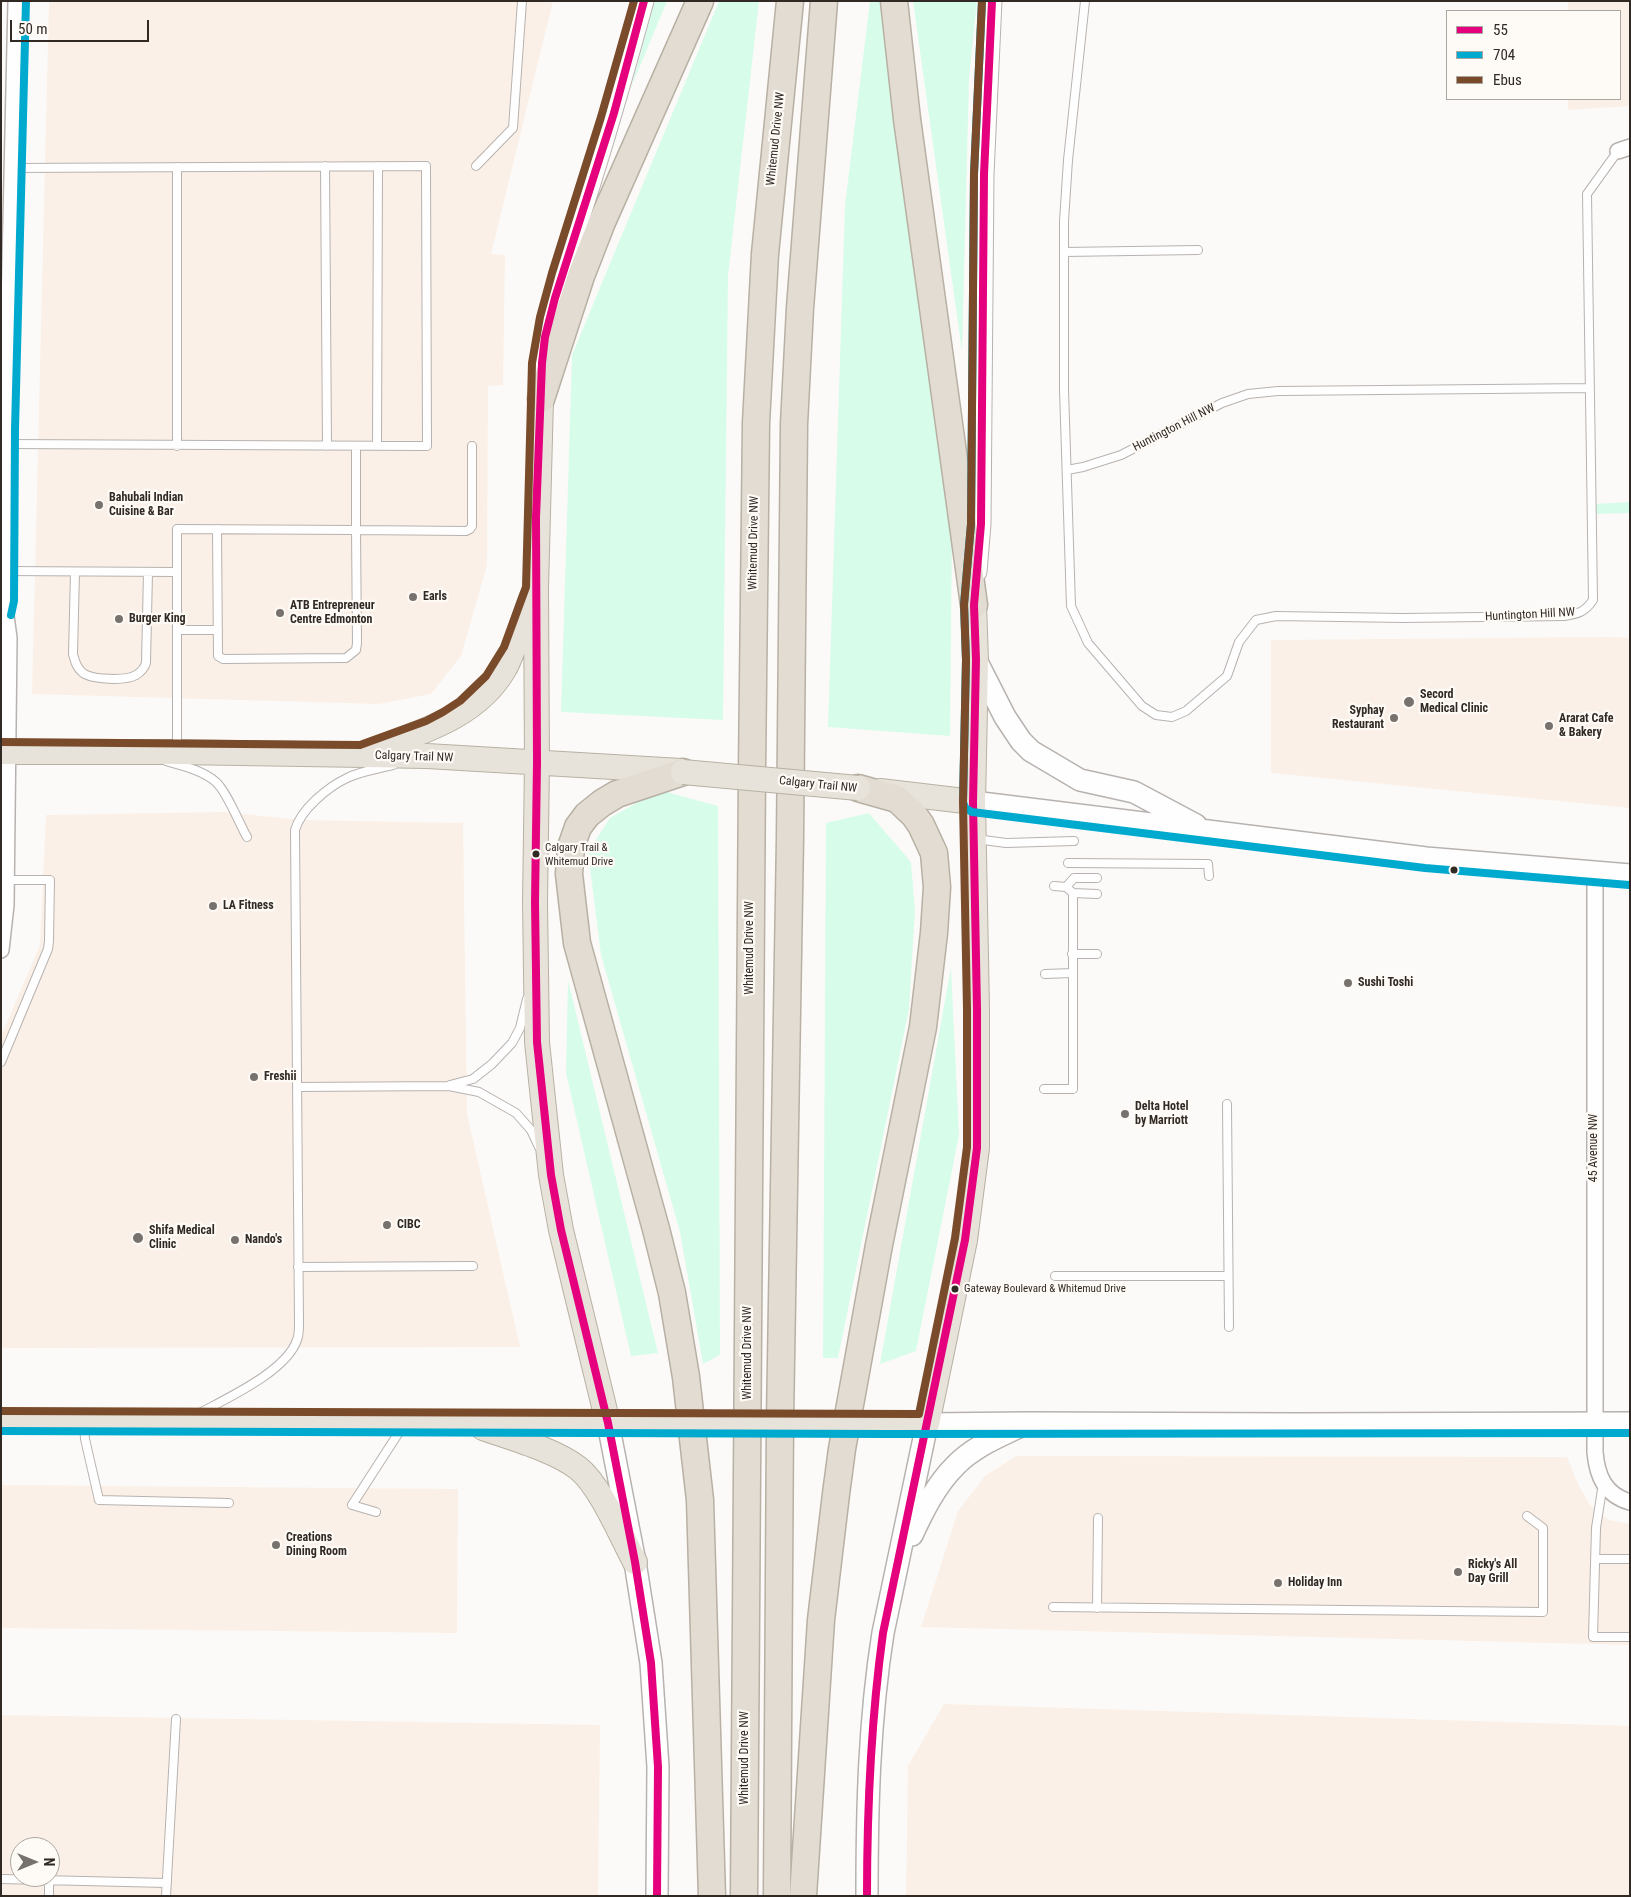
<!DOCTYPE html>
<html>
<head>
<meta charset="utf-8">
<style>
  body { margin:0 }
  #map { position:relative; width:1631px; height:1897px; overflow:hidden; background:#fcfaf8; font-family:"Roboto Condensed",sans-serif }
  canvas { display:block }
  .frame { position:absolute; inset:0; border:2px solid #312923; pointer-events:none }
  .legend { position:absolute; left:1446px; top:10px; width:175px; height:90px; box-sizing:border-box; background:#fefaf6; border:1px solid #aca6a2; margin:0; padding:6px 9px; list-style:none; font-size:15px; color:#312923 }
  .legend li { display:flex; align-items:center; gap:10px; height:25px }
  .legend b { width:25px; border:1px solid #aca6a2 }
  .north { position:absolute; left:10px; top:1837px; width:50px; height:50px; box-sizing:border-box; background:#fefaf6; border:1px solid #aca6a2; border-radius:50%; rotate:90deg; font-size:14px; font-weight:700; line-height:20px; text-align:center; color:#312923 }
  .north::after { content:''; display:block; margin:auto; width:18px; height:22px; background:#78726e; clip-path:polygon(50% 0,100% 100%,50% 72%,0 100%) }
  .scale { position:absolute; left:10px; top:20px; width:139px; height:22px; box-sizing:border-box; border:2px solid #312923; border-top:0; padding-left:6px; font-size:15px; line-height:18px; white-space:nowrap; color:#312923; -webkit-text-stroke:4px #fefaf6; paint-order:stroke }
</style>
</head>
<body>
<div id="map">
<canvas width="1631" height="1897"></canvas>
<div class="frame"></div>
<ul class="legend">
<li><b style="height:6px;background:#e5007d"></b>55</li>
<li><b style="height:6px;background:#00a9ce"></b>704</li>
<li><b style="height:6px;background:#7a4b2a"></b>Ebus</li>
</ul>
<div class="north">N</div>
<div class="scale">50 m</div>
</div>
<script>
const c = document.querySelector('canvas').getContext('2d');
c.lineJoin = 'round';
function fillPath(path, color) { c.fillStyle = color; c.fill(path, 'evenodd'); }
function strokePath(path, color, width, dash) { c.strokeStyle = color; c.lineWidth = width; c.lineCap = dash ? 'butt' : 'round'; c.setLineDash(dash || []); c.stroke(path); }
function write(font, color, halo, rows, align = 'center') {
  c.font = font + ' "Roboto Condensed",sans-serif'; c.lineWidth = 4.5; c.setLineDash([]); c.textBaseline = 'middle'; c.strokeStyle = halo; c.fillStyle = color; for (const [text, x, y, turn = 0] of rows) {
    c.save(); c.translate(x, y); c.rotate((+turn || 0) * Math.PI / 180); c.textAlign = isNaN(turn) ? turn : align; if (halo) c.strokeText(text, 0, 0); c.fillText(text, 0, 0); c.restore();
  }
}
fillPath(new Path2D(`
  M 49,1 L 553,1 L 491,254 L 505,255 L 503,385 L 488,386 L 487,565 L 461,656 L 431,694 L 379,704 L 32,694 Z
  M 1568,1 L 1630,1 L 1630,106 L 1568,110 L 1568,99 L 1620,99 L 1620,11 L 1568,11 Z
  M 1610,637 L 1630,638 L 1630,808 L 1271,773 L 1271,640 Z
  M 223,812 L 302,820 L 463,823 L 467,1114 L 520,1347 L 1,1348 L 1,1036 L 40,945 L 46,815 Z
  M 1016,1456 L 1567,1457 L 1578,1484 L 1590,1505 L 1609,1520 L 1630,1524 L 1630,1645 L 921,1627 L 958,1511 L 985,1476 Z
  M 1,1485 L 458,1489 L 457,1633 L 1,1628 Z
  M 944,1704 L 1630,1726 L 1630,1896 L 906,1896 L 908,1766 Z
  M 1,1715 L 600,1725 L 598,1896 L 1,1896 ZM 20,1847 L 50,1847 L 50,1877 L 20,1877 Z`), '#faf0e7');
fillPath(new Path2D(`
  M 655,1 L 667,1 L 631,88 Z
  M 719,1 L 759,1 L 728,276 L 723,720 L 561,712 L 572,355 Z
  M 870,1 L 882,1 L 952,533 L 950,736 L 828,727 L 845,205 Z
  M 913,1 L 977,1 L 969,79 L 962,352 Z
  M 1630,502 L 1630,513 L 1592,514 L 1592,504 Z
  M 659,790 L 718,806 L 720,1355 L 703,1364 L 680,1232 L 601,955 L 588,852 L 610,818 Z
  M 869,813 L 911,862 L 915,910 L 909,1009 L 838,1358 L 823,1358 L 826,823 Z
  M 951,967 L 959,1135 L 916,1351 L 880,1364 Z
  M 568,980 L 658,1353 L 631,1356 L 566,1073 Z`), '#d8fcea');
const service = new Path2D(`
  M 1085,1 L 1068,160 L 1064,221 L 1064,390 L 1071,606 L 1088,643 L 1142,706 L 1156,715 L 1172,717 L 1186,711 L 1227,676 L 1239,642 L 1256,620 L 1276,616 L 1403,618 L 1564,616 C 1578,614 1585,612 1593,600 L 1587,194 L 1618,151
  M 325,166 L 327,446
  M 476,166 L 513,128 L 522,1
  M 1064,252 L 1198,250
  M 5,444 L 427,446 L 426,166 L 12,168
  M 177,446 L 177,167
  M 377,446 L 378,166
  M 1067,470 L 1083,467 L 1121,455 L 1222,403 L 1248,394 L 1278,391 L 1590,388
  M 217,529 L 218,656 L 223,659 L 346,658 L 356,650 L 357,643 L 356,530 L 466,531 L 470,529 L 472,526 L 472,446
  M 3,571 L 177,572
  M 75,572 L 73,654 C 75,661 76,667 82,672 C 90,680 126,681 136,675 C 141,672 144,669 146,663 L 148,572
  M 177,630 L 218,630
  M 177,750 L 177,529 L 356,530 L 356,447
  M 166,761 C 183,766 202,770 216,782 C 227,792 239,823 247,837
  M 976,839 L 1006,843 L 1074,841
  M 1068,863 L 1208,864 L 1209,876
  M 1097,878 L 1074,878 L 1066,887 L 1073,893 L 1097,894
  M 1054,886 L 1066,887
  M 1072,954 L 1097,954
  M 1045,974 L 1072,973
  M 1,1062 L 48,949 L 49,941 L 50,880 L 6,880
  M 450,1085 L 473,1079 L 492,1064 L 512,1043 L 520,1028 L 527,999
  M 297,1087 L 449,1086 L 479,1092 L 516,1113 L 531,1130 L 539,1147
  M 1044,1089 L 1073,1089 L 1073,893
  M 1227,1104 L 1229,1327
  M 298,1267 L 473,1266
  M 1055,1276 L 1228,1276
  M 196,1415 C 225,1399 286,1372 297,1340 C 299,1335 299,1329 299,1324 L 295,830 C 301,809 328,787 347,778 C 361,771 378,769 393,765
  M 84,1424 L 85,1439 L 99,1500 L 229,1503
  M 1603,1483 L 1596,1528 L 1593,1637 L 1630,1637
  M 376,1512 L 352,1505 L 403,1426
  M 1595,1559 L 1630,1559
  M 1053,1607 L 1543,1612 L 1543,1528 L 1527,1516
  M 1097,1608 L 1098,1518
  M 1,1879 L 167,1883
  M 49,1896 L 49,1881
  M 166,1896 L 176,1719`);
const minor = new Path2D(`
  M 1618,151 L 1630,147
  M 1595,873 L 1595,1452 C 1597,1476 1605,1495 1630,1502
  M 1,950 L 6,905 L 9,638 L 4,601 L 3,571 L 16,1`);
const tertiary = new Path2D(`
  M 542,373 C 543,317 568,258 584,205 C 606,137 625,70 644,1
  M 977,572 L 981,524 L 984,174 L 992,1`);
const secondary = new Path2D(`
  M 976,660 L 1005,717 L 1021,741 L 1031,751 L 1080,780 L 1134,792 L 1196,825
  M 973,802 L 1426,858 L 1630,875
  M 608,1423 L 635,1562 L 651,1663 L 658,1767 L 657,1896
  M 912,1535 C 923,1511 936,1485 955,1466 C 973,1447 998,1437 1021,1426
  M 867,1896 C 867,1808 869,1721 883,1633 L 927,1424 L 1027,1423 L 1295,1424 L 1630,1423`);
const trunk = new Path2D(`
  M 541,399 L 536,589 L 537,763 L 535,902 L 537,1042 L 551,1175 L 561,1230 L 608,1423
  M 374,750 C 422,732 478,716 505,668 C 516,647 522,622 531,599
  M 1,752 L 177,752 L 427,756 L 681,771
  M 880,791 L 973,802
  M 1,1421 L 84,1422 L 647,1422
  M 888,1424 L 927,1424 L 965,1240 L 977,1148 L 977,1009 L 973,802 L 976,660 L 974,605
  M 483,1428 C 511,1438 555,1450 578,1468 C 600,1485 621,1536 635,1562`);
const motorway = new Path2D(`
  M 894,1 L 907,119 L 974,605
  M 541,399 L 581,276 L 602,222 L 700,1
  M 683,772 L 617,794 L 602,803 L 587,815 L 578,827 L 571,847 L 569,874 L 577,943 L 656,1229 L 672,1293 L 686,1377 L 700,1500 L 712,1896
  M 744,1896 L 752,770 L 756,423 L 765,254 L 790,1
  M 777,1896 L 780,1419 L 790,838 L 794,424 L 800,308 L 824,1
  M 803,1896 L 821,1620 L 836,1494 L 842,1449 L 879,1245 L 923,1027 L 934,933 L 937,887 L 934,853 L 921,825 L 914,815 L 897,799 L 858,788`);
strokePath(service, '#b7b2af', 10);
strokePath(minor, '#b7b2af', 18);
strokePath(tertiary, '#b7b2af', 21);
strokePath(secondary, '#b7b2af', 24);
strokePath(trunk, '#b8b0a3', 26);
strokePath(motorway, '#b8b0a3', 29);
strokePath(service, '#fffefe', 8);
strokePath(minor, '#fffefe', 15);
strokePath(tertiary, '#fffefe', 19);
strokePath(secondary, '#fffefe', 21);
strokePath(trunk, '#e8e3da', 24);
strokePath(motorway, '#e2dcd2', 26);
const trunkBridge = new Path2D(`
  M 683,772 L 858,788
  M 647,1422 L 888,1424`);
strokePath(trunkBridge, '#b8b0a3', 26, []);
strokePath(trunkBridge, '#e8e3da', 24);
strokePath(new Path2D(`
  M 644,1 L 614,113 L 555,298 L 545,337 L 542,363 L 536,517 L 537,763 L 535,902 L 537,1042 L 551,1175 L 561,1230 L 608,1423 L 635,1562 L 651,1663 L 658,1767 L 657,1896
  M 867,1896 C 867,1808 871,1720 883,1633 L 965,1240 L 977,1148 L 977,1009 L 973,802 L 976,660 L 974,605 L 981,524 L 984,174 L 992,1`), '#e5007d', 8);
strokePath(new Path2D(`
  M 982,1 L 974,174 L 971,524 L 964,604 L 966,660 L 963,802 L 965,808 L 972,812 L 1425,868 L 1629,885
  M 11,615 L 14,601 L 15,429 L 26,1
  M 1,1431 L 888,1434 L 1630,1433`), '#00a9ce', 8);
strokePath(new Path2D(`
  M 1,742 L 360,745 L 426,721 L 443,712 L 460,701 L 486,676 L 504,647 L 526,587 L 532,363 L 540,317 L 552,273 L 601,117 L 634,1
  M 1,1411 L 919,1414 L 955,1238 L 967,1147 L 967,1009 L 963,802 L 966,660 L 964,605 L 971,524 L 974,174 L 982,1`), '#7a4b2a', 8);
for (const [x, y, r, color] of [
  [99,505,5,"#78726e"],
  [413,597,5,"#78726e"],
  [280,613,5,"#78726e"],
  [119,619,5,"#78726e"],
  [1409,702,6,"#78726e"],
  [1394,718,5,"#78726e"],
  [1549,726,5,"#78726e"],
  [536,854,4.5,"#312923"],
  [1454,870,4.5,"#312923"],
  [213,906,5,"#78726e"],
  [1348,983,5,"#78726e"],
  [254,1077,5,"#78726e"],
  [1125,1114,5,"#78726e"],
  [387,1225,5,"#78726e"],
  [138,1238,6,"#78726e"],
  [235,1240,5,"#78726e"],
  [955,1289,4.5,"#312923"],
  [276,1545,5,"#78726e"],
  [1458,1572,5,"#78726e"],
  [1278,1583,5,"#78726e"]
]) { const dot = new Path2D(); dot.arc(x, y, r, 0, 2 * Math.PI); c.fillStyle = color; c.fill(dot); strokePath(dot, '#fefaf6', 2); }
write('11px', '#312923', '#fefaf6', [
  ["Calgary Trail &",545,848],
  ["Whitemud Drive",545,862],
  ["Gateway Boulevard & Whitemud Drive",964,1289]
], 'left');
write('12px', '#312923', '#fefaf6', [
  ["Whitemud Drive NW",776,139,-84],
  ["Huntington Hill NW",1174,428,-27],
  ["Whitemud Drive NW",754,543,-89],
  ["Huntington Hill NW",1530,615,-3],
  ["Calgary Trail NW",414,757,2],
  ["Calgary Trail NW",818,785,6],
  ["Whitemud Drive NW",750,948,-90],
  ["45 Avenue NW",1594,1148,-90],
  ["Whitemud Drive NW",748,1353,-90],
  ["Whitemud Drive NW",745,1758,-90]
]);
write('bold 12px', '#312923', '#fefaf6', [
  ["Bahubali Indian",109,498],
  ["Cuisine & Bar",109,512],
  ["Earls",423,597],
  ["ATB Entrepreneur",290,606],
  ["Centre Edmonton",290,620],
  ["Burger King",129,619],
  ["Secord",1420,695],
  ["Medical Clinic",1420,709],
  ["Syphay",1384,711,"right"],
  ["Restaurant",1384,725,"right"],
  ["Ararat Cafe",1559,719],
  ["& Bakery",1559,733],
  ["LA Fitness",223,906],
  ["Sushi Toshi",1358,983],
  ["Freshii",264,1077],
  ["Delta Hotel",1135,1107],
  ["by Marriott",1135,1121],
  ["CIBC",397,1225],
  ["Shifa Medical",149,1231],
  ["Clinic",149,1245],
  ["Nando's",245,1240],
  ["Creations",286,1538],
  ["Dining Room",286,1552],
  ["Ricky's All",1468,1565],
  ["Day Grill",1468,1579],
  ["Holiday Inn",1288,1583]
], 'left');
</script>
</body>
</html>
